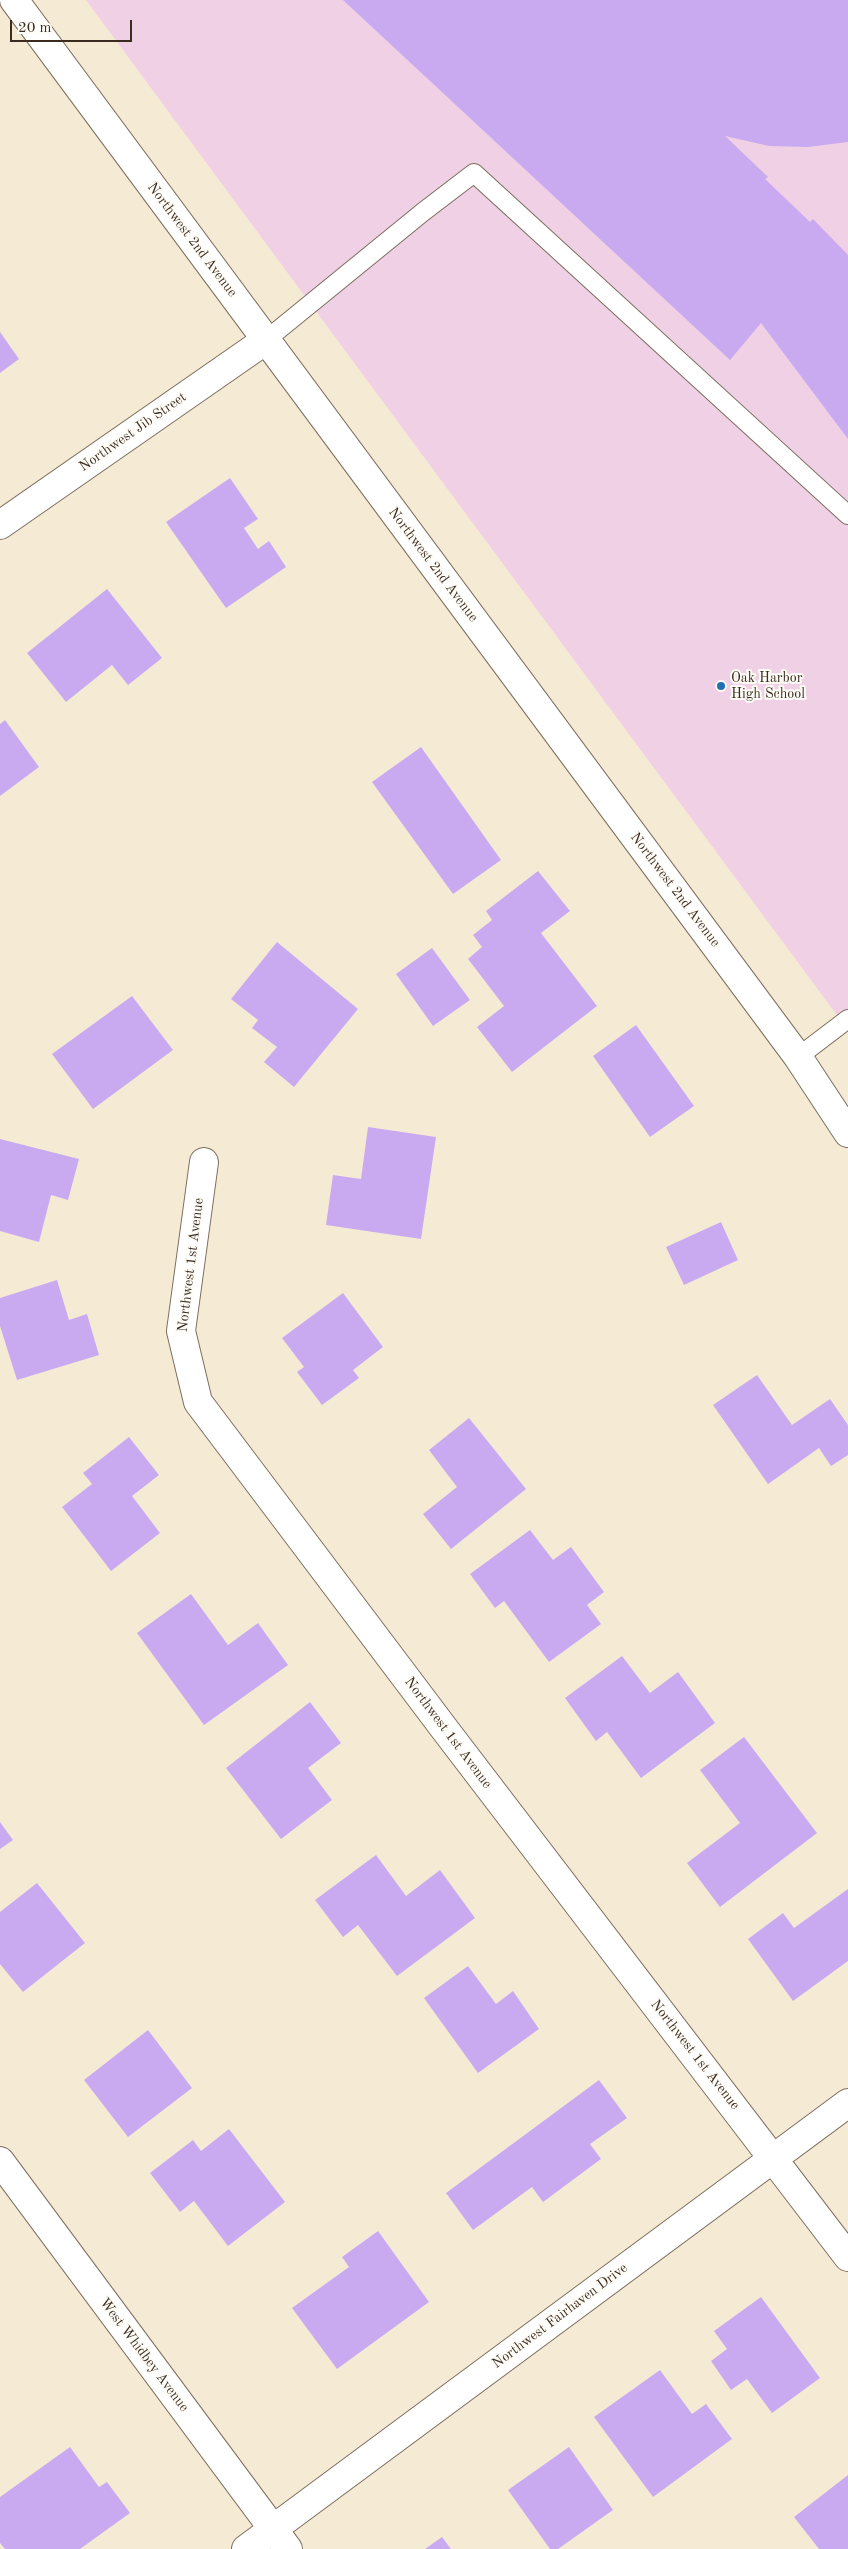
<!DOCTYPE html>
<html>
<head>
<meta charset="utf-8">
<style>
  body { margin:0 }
  #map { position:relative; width:848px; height:2549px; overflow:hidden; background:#f5ebd5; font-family:"Old Standard TT",serif }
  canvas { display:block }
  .scale { position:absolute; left:10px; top:20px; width:122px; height:22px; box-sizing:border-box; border:2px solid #3b2a1e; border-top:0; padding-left:6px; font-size:15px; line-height:18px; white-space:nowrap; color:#3b2a1e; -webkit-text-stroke:4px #fdfcf7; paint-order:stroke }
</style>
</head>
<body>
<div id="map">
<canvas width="848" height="2549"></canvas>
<div class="scale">20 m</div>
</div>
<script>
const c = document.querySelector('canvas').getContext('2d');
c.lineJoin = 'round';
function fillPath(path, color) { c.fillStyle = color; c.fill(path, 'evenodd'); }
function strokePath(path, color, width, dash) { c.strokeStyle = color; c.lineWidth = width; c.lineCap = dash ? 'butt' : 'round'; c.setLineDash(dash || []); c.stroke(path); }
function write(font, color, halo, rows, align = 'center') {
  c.font = font + ' "Old Standard TT",serif'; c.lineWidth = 4; c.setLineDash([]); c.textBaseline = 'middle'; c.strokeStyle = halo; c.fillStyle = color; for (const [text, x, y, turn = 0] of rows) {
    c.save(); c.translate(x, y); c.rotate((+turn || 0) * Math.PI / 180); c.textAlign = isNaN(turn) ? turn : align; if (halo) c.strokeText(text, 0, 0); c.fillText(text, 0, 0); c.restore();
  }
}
fillPath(new Path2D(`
  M 86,0 L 848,0 L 848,1030 L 338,341 Z`), '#f0d0e4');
fillPath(new Path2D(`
  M 343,0 L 848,0 L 848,142 L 808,147 L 769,146 L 725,136 L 768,177 L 765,179 L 810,222 L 813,219 L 848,255 L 848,439 L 761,323 L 730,360 Z
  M 0,332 L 19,359 L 0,373 Z
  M 230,478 L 258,519 L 244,528 L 258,549 L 269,541 L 286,567 L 226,608 L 166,522 Z
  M 107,589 L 162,658 L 128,685 L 112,665 L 66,702 L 27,653 Z
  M 5,720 L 39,767 L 0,796 L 0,724 Z
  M 421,747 L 501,860 L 453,894 L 372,782 Z
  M 538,871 L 570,911 L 541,933 L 597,1006 L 512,1072 L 477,1027 L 504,1006 L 468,959 L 482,947 L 473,935 L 492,920 L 486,911 Z
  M 277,942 L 358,1009 L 294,1087 L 264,1062 L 277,1047 L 252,1028 L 258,1020 L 231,999 Z
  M 432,948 L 470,1000 L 433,1026 L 396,974 Z
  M 132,996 L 173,1050 L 93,1109 L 52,1054 Z
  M 636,1025 L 694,1106 L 650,1137 L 593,1056 Z
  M 368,1127 L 436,1137 L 421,1239 L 326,1225 L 333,1175 L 361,1179 Z
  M 0,1139 L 79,1159 L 68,1200 L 51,1195 L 39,1242 L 0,1231 Z
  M 721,1222 L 738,1260 L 684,1285 L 666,1247 Z
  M 57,1280 L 69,1320 L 87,1314 L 99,1355 L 17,1380 L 0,1326 L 0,1298 Z
  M 343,1293 L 383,1347 L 353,1370 L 359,1378 L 322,1405 L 297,1372 L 304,1367 L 282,1338 Z
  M 757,1375 L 792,1425 L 830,1399 L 848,1425 L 848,1455 L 831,1466 L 819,1448 L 768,1484 L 713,1405 Z
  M 469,1418 L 526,1489 L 451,1549 L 423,1514 L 457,1487 L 429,1450 Z
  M 129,1437 L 159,1475 L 132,1496 L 160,1533 L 111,1571 L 62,1507 L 92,1484 L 83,1473 Z
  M 530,1530 L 553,1560 L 571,1547 L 604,1592 L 587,1605 L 601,1624 L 549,1662 L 504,1601 L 495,1608 L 470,1574 Z
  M 191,1594 L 228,1645 L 258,1623 L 288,1665 L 204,1725 L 137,1633 Z
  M 622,1656 L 650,1693 L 678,1672 L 715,1723 L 641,1778 L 607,1732 L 596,1741 L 565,1698 Z
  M 310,1702 L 341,1743 L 308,1768 L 332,1800 L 281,1839 L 226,1768 Z
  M 744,1737 L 817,1833 L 720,1907 L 687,1863 L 740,1823 L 700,1770 Z
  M 0,1822 L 13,1840 L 0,1849 Z
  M 376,1855 L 406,1896 L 440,1870 L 475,1918 L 397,1976 L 358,1925 L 343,1937 L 315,1900 Z
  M 37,1883 L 85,1943 L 23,1992 L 0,1964 L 0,1912 Z
  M 848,1889 L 848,1961 L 793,2001 L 748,1939 L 783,1913 L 794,1928 Z
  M 468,1966 L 496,2004 L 513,1991 L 539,2029 L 478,2073 L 424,1998 Z
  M 148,2030 L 192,2088 L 128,2137 L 84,2080 Z
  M 599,2080 L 627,2118 L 590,2144 L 601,2159 L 543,2202 L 532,2187 L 473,2230 L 446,2193 Z
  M 229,2129 L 285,2202 L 228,2246 L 194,2201 L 180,2212 L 150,2173 L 193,2140 L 201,2151 Z
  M 378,2231 L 429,2302 L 337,2369 L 292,2308 L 349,2267 L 342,2257 Z
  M 761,2297 L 820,2378 L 772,2413 L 747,2379 L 731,2390 L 711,2361 L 727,2349 L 714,2331 Z
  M 660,2370 L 692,2414 L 706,2404 L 732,2439 L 653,2497 L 594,2417 Z
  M 70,2447 L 99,2487 L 107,2482 L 130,2513 L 80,2549 L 5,2549 L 0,2543 L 0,2497 Z
  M 569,2447 L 613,2510 L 558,2549 L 550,2549 L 508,2490 Z
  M 848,2475 L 848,2549 L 819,2549 L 794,2517 Z
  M 442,2537 L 451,2549 L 425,2549 Z`), '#c9aaf1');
const service = new Path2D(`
  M 266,340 L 423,212 L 474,173 L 848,515
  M 798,1057 L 848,1019`);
const minor = new Path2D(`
  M 0,525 L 266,340
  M 204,1162 L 181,1331 L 198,1402 L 446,1731 L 848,2257
  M 273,2529 L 848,2103`);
const tertiary = new Path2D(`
  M 14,0 L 798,1057 L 848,1133
  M 0,2161 L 288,2549
  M 246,2549 L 273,2529`);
strokePath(service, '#7c6e5e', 20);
strokePath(minor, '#7c6e5e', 30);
strokePath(tertiary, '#7c6e5e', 30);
strokePath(service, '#fff', 18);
strokePath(minor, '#fff', 28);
strokePath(tertiary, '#fff', 28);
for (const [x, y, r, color] of [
  [721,686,5,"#1f6fb2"]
]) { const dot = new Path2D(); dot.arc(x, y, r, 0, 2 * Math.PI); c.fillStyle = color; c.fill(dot); strokePath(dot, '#fdfcf7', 2); }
write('14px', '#3b2a1e', '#fdfcf7', [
  ["Northwest 2nd Avenue",192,240,53],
  ["Northwest Jib Street",133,432,-35],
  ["Northwest 2nd Avenue",433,565,53],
  ["Northwest 2nd Avenue",675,890,53],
  ["Northwest 1st Avenue",191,1265,-83],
  ["Northwest 1st Avenue",448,1733,53],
  ["Northwest 1st Avenue",695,2055,52],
  ["Northwest Fairhaven Drive",560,2316,-37],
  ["West Whidbey Avenue",144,2355,53]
]);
write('14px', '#3b2a1e', '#fdfcf7', [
  ["Oak Harbor",731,678],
  ["High School",731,694]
], 'left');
</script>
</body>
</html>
